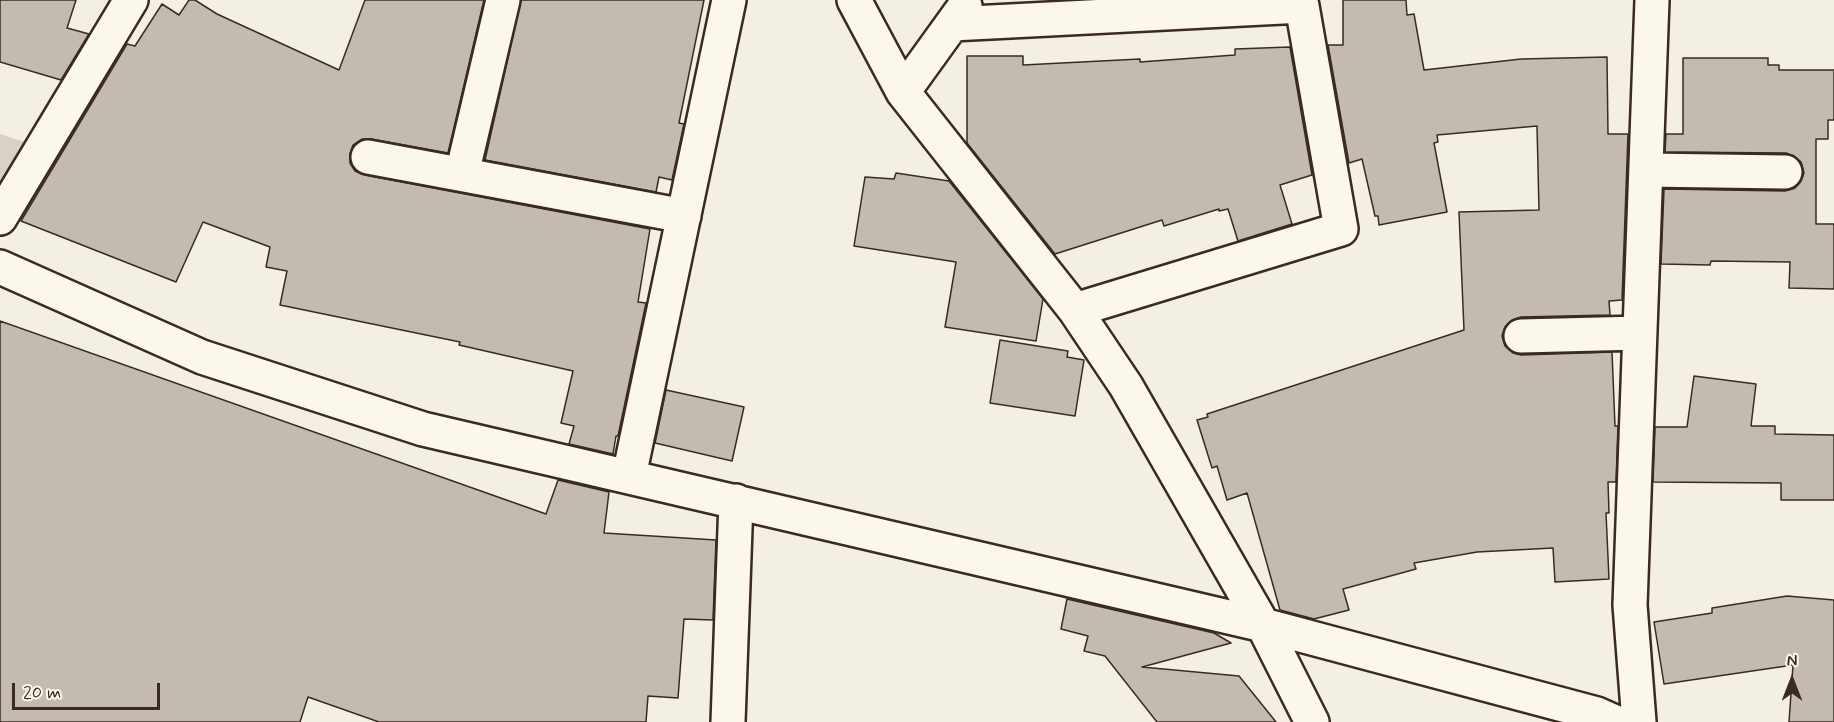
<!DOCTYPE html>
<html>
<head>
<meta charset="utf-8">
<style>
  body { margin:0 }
  #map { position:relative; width:1834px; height:722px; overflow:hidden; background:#f3efe4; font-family:Mynerve,sans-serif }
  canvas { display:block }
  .north { position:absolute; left:1762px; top:650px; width:60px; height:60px; -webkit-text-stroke:4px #fbf7ec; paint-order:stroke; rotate:0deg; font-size:16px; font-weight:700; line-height:24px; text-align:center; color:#3b2a1e }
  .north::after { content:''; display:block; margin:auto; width:21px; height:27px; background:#3b2a1e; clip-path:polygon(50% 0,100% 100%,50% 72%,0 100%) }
  .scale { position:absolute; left:12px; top:683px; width:148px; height:27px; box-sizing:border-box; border:3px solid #3b2a1e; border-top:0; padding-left:8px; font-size:18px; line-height:21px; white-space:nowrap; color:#3b2a1e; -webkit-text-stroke:4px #fbf7ec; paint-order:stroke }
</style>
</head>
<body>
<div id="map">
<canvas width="1834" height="722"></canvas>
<div class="north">N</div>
<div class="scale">20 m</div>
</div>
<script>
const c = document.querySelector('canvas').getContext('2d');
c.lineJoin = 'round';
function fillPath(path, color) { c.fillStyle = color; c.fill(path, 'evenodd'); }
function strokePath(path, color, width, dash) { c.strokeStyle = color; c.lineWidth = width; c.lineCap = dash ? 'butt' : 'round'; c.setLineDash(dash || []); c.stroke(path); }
fillPath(new Path2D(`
  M 0,134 L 28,143 L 0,188 Z`), '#d8d1c6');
const building = new Path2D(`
  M 0,0 L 76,0 L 67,28 L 89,34 L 61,80 L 0,62 Z
  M 189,0 L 195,0 L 217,14 L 339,70 L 365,0 L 484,0 L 448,153 L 371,139 L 362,139 L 353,145 L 350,154 L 350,163 L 355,171 L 365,175 L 650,229 L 638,302 L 646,303 L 618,436 L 616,436 L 613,454 L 569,444 L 574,426 L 561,423 L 573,371 L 459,345 L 460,342 L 280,305 L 287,271 L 266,267 L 270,247 L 203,222 L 176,282 L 21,221 L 127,44 L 135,46 L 162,4 L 179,15 Z
  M 521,0 L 704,0 L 679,123 L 684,124 L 672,180 L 659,177 L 656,192 L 485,160 Z
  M 1343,0 L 1406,0 L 1407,15 L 1414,14 L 1424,70 L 1521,59 L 1607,57 L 1608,134 L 1628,134 L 1622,300 L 1609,301 L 1610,315 L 1521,317 L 1512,320 L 1505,327 L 1502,336 L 1505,346 L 1513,353 L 1521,355 L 1612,352 L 1615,426 L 1618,426 L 1616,482 L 1608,482 L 1609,513 L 1606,513 L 1609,579 L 1555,582 L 1553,548 L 1477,552 L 1414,563 L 1416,569 L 1343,589 L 1349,610 L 1314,619 L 1280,610 L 1247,493 L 1227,500 L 1217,466 L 1212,468 L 1197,420 L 1208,417 L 1207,414 L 1464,330 L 1459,212 L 1539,210 L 1537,126 L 1437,135 L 1438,142 L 1434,143 L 1447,212 L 1379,225 L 1378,216 L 1375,216 L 1362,159 L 1349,163 L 1328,45 L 1343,45 Z
  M 1290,47 L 1312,175 L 1280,185 L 1292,224 L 1238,241 L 1228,209 L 1219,211 L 1219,209 L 1164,226 L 1162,220 L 1055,254 L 967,143 L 967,56 L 1023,56 L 1023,65 L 1140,59 L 1140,62 L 1235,55 L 1235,49 Z
  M 1683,58 L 1768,58 L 1768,65 L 1779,65 L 1779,70 L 1834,70 L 1834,120 L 1828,120 L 1828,139 L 1816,139 L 1816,224 L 1834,224 L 1834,289 L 1789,288 L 1790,262 L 1711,261 L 1710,265 L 1661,264 L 1664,189 L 1785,191 L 1795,188 L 1801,181 L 1804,173 L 1801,162 L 1794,156 L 1786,153 L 1665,152 L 1666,134 L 1683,134 Z
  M 896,173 L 949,181 L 1043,299 L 1036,341 L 945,327 L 956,262 L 854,246 L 865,177 L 894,179 Z
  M 0,321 L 546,514 L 558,480 L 609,492 L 604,533 L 716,540 L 713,620 L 684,619 L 678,698 L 648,696 L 646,722 L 379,722 L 308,697 L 300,722 L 0,722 Z
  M 1000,340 L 1068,351 L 1067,357 L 1084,360 L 1075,416 L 990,403 Z
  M 1694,376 L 1756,384 L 1751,426 L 1775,426 L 1775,434 L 1834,435 L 1834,500 L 1781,500 L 1781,483 L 1653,482 L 1655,427 L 1687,427 Z
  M 666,390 L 744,407 L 732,461 L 655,443 Z
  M 1787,596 L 1834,600 L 1834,722 L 1789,722 L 1793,665 L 1664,684 L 1654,622 L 1712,613 L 1712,608 Z
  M 1067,599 L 1214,633 L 1231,643 L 1142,667 L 1239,676 L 1276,722 L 1157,722 L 1105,656 L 1084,651 L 1088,636 L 1061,629 Z`);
fillPath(building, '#c3bbb0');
strokePath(building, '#3b2a1e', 1.5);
const minor = new Path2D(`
  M 854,0 L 903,92 L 1075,310 L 1126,386 L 1263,625 L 1312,722
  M 952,24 L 1302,6 L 1341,229 L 1075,310
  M 903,92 L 965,6
  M 368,157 L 684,216
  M 1646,170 L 1785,172
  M 462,174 L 503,0
  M 0,218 L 131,0
  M 0,267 L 202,357 L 423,429 L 1263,625 L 1597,714 L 1615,722
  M 1521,336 L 1640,333
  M 629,476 L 729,0
  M 728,722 L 736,501
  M 1639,722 L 1630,605 L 1652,0`);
strokePath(minor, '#3b2a1e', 38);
strokePath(minor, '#fbf7ec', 33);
</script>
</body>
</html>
